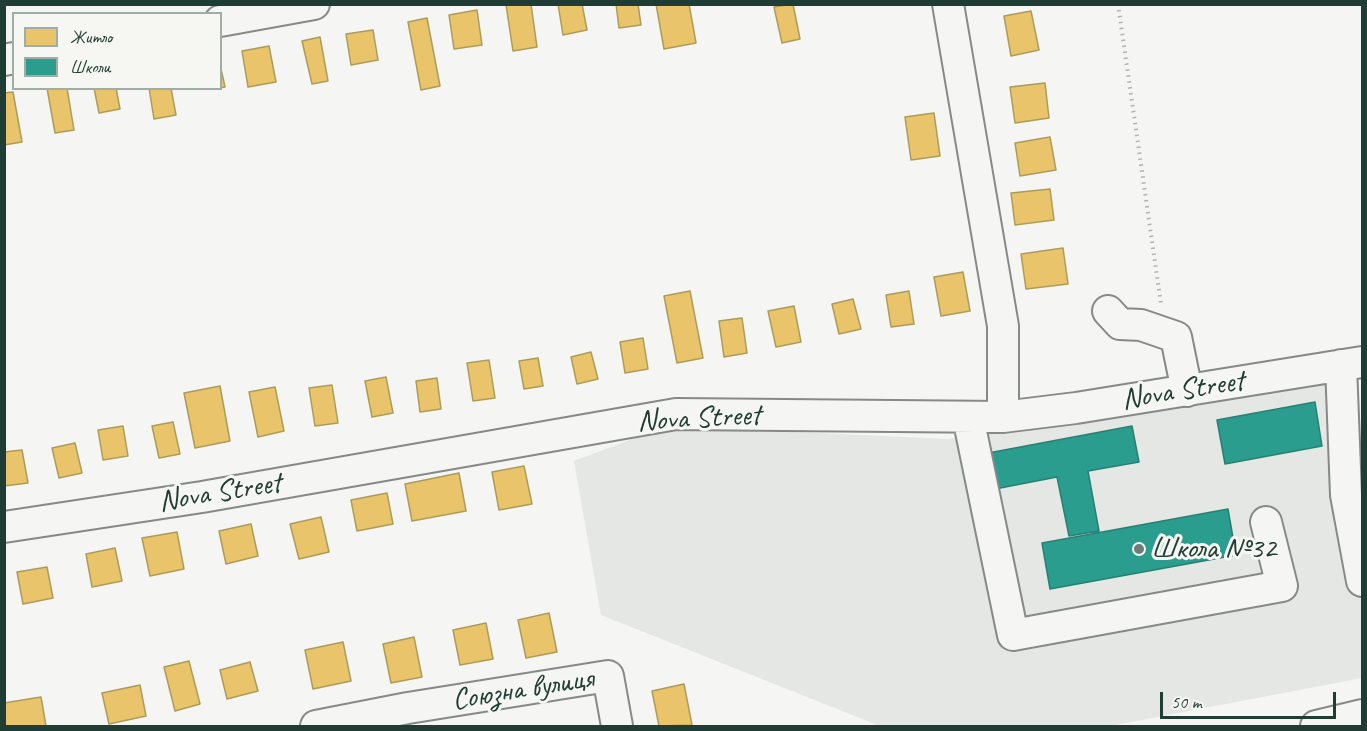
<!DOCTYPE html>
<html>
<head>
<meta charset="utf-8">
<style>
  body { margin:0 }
  #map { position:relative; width:1367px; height:731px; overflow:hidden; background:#f5f5f3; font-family:Caveat,sans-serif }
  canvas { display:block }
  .frame { position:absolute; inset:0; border:6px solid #1f3d34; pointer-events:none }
  .legend { position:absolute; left:12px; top:12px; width:210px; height:78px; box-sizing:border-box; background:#f6f6f2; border:2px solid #a0aca6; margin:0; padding:8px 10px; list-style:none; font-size:18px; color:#1f3d34 }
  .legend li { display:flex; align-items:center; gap:12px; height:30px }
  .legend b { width:30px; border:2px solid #a0aca6 }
  .scale { position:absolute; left:1160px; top:692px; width:176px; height:27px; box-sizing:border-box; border:3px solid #1f3d34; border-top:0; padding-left:8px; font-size:18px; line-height:21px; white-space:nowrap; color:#1f3d34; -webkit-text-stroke:4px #f6f6f2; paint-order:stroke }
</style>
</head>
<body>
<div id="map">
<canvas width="1367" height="731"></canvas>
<div class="frame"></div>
<ul class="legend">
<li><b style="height:16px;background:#e9c46a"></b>Житло</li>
<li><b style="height:16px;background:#2a9d8f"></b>Школи</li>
</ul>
<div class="scale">50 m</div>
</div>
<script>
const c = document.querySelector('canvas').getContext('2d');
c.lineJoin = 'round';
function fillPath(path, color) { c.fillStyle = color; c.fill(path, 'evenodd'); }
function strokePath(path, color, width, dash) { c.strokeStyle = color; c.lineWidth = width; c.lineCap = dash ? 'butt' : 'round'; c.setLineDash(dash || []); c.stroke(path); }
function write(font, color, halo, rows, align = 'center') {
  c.font = font + ' Caveat,sans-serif'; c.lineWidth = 6; c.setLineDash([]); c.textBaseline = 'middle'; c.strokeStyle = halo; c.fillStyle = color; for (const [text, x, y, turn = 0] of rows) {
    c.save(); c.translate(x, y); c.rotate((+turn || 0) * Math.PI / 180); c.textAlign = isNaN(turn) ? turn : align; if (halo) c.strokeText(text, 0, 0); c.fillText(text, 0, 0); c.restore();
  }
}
fillPath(new Path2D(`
  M 1332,383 L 1362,509 L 1362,678 L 1110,726 L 880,726 L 601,615 L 574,461 L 667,426 L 948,439 Z`), '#e5e7e4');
const homes = new Path2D(`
  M 531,4 L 537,47 L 513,51 L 506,5 Z
  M 558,4 L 582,4 L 587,30 L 563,35 Z
  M 616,4 L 638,4 L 641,25 L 619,28 Z
  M 656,4 L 689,4 L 696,43 L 664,49 Z
  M 793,4 L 800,39 L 782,43 L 774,7 Z
  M 477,10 L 482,45 L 454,49 L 449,15 Z
  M 1031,11 L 1039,50 L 1011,56 L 1004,16 Z
  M 427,18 L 440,86 L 421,90 L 408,22 Z
  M 373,30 L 378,60 L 351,65 L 346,34 Z
  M 320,37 L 328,81 L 312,84 L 302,41 Z
  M 269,46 L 276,82 L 248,87 L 242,51 Z
  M 220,64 L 225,87 L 220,88 Z
  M 1045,83 L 1049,118 L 1015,123 L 1010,87 Z
  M 47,88 L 67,88 L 74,130 L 55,133 Z
  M 94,88 L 116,88 L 120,109 L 99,113 Z
  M 149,88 L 171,88 L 176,115 L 154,119 Z
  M 13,92 L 22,142 L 4,145 L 4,93 Z
  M 934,113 L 940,156 L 911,160 L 905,117 Z
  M 1050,137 L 1056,170 L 1020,176 L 1015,143 Z
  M 1050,189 L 1054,220 L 1015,225 L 1011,193 Z
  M 1063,248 L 1068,284 L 1026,289 L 1021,254 Z
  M 963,272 L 970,311 L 941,316 L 934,277 Z
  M 690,291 L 703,358 L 677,363 L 664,296 Z
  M 909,291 L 914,324 L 891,327 L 886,295 Z
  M 853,299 L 861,329 L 839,334 L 832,304 Z
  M 794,306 L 801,342 L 776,347 L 768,311 Z
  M 742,318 L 747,353 L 724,357 L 719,321 Z
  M 643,338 L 648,369 L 625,373 L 620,342 Z
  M 591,352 L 598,379 L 577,384 L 571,357 Z
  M 538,358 L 543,386 L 524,389 L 519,361 Z
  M 489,360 L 495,398 L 473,401 L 467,363 Z
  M 386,377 L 393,413 L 372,417 L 365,381 Z
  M 437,378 L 441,409 L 420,412 L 416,381 Z
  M 332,385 L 338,423 L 315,426 L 309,388 Z
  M 220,386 L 230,441 L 195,448 L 184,393 Z
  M 275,387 L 284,431 L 258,437 L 249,392 Z
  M 173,422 L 180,454 L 159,458 L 152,426 Z
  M 123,426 L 128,456 L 103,460 L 98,430 Z
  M 75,443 L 82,473 L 59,478 L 52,448 Z
  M 22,450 L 28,483 L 4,486 L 4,452 Z
  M 524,466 L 532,504 L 499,510 L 492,472 Z
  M 459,473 L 466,511 L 412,521 L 405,484 Z
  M 387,493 L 393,524 L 357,531 L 351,500 Z
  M 321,517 L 329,552 L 299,559 L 290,524 Z
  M 251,524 L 258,556 L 226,564 L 219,531 Z
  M 177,532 L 184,569 L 150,576 L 142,538 Z
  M 115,548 L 122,581 L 92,587 L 86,554 Z
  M 47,567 L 53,598 L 23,604 L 17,572 Z
  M 549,613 L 557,652 L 526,658 L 518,620 Z
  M 486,623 L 493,659 L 460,665 L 453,630 Z
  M 414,637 L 422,677 L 391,683 L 383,644 Z
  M 343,642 L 351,681 L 313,689 L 305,650 Z
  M 189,661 L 200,704 L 175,711 L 164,667 Z
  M 250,662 L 258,691 L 227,699 L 220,670 Z
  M 684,684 L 692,725 L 659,726 L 652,691 Z
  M 140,685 L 146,716 L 109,724 L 102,693 Z
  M 41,697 L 46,726 L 5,726 L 4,703 Z`);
fillPath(homes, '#e9c46a');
strokePath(homes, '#ac9c5a', 1.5);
const schools = new Path2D(`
  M 1315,402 L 1322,446 L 1225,464 L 1217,420 Z
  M 1132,426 L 1139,462 L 1088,471 L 1099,531 L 1069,536 L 1057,477 L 990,490 L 983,454 Z
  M 1228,509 L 1236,555 L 1050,589 L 1042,543 Z`);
fillPath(schools, '#2a9d8f');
strokePath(schools, '#278074', 1.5);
const minor = new Path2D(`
  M 948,4 L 1003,326 L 1003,417
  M 220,21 L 314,4
  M 4,60 L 14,58
  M 1108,311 L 1120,324 L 1141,325 L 1176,337 L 1187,391
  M 1341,365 L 1346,495 L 1362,581
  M 968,417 L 1013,635 L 1282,586 L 1266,522
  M 4,527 L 202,497 L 676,414 L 1003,417 L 1076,408 L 1362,362
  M 316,726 L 408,708 L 608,676 L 617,726
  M 1316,726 L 1362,715`);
strokePath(minor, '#858a88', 34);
strokePath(new Path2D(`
  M 1118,4 L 1161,304`), '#b0b4b2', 4, [1.5, 4.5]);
strokePath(minor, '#f5f5f3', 30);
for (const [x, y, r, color] of [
  [1139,549,6,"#6a7d77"]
]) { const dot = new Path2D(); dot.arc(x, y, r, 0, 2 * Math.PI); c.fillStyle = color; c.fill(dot); strokePath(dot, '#f6f6f2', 2); }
write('30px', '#1f3d34', '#f6f6f2', [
  ["Nova Street",1183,391,-9],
  ["Nova Street",699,419,-3],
  ["Nova Street",220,493,-9],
  ["Союзна вулиця",523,690,-9]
]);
write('30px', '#1f3d34', '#f6f6f2', [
  ["Школа №32",1151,549]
], 'left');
</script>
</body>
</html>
